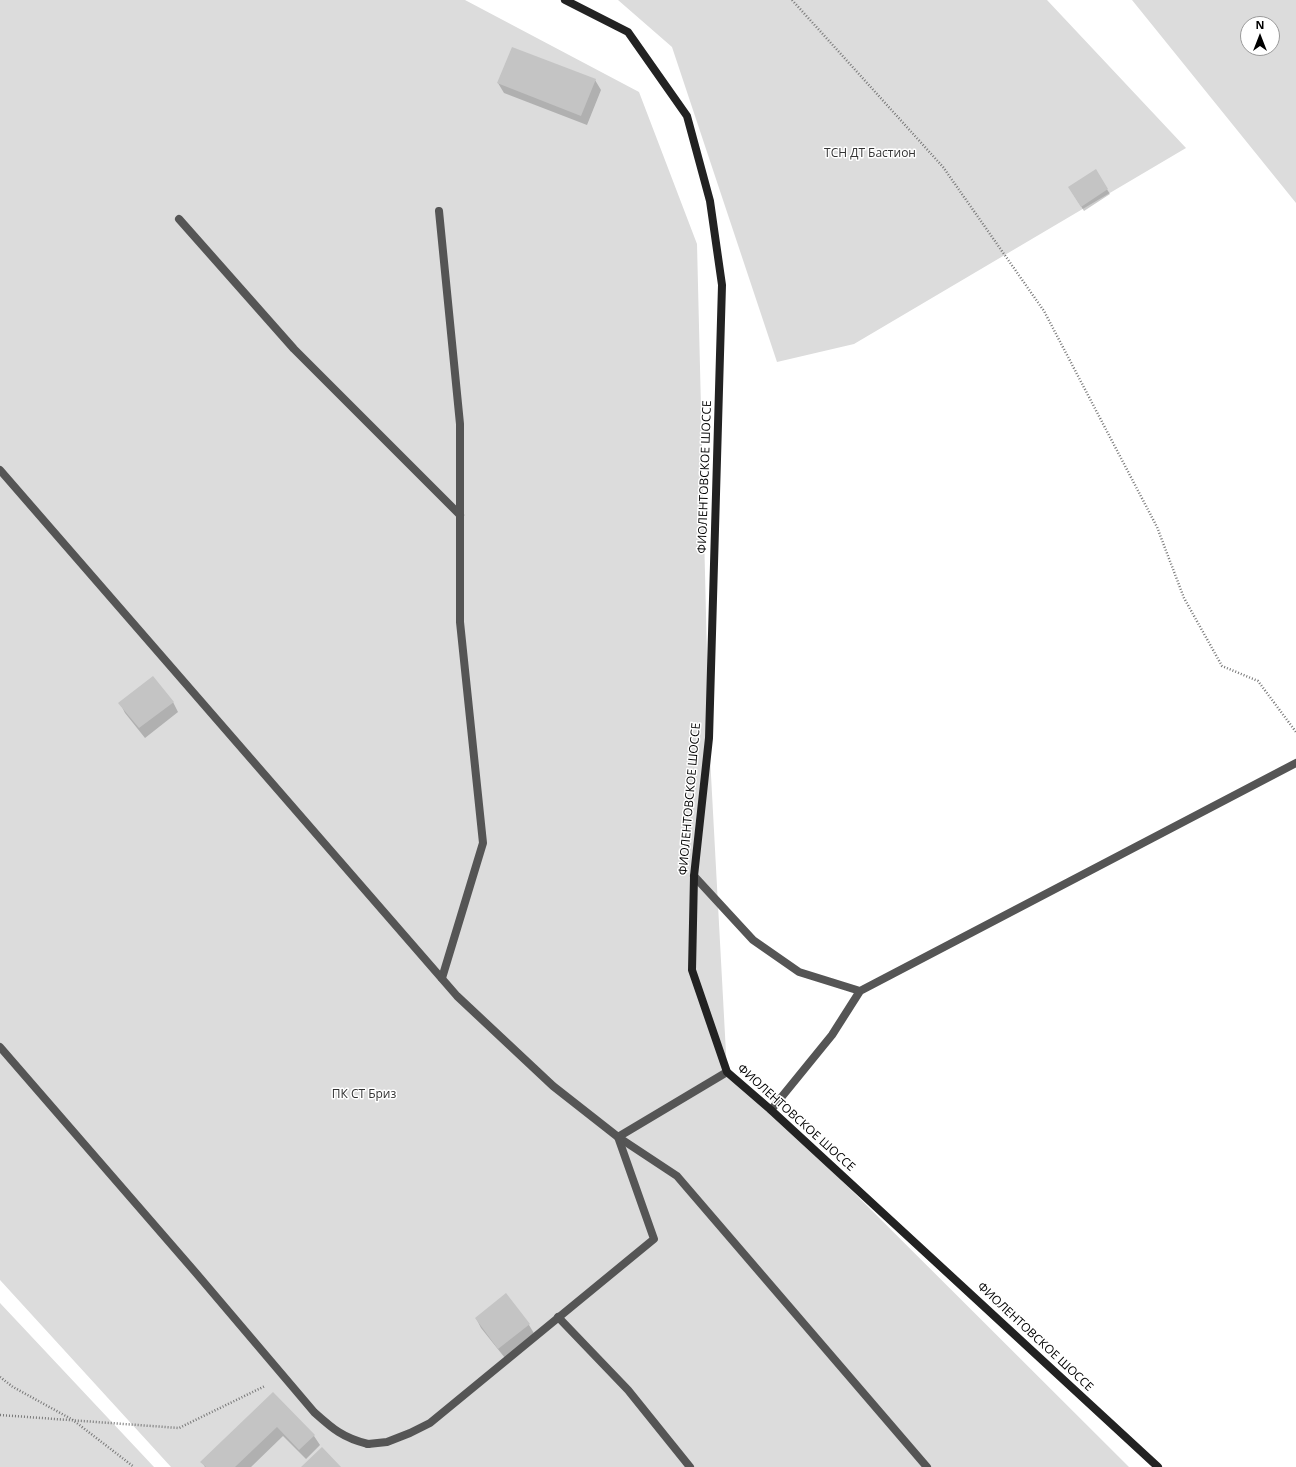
<!DOCTYPE html>
<html>
<head>
<meta charset="utf-8">
<style>
  body { margin:0 }
  #map { position:relative; width:1296px; height:1467px; overflow:hidden; background:#fff; font-family:"Open Sans",sans-serif }
  canvas { display:block }
  .north { position:absolute; left:1240px; top:16px; width:40px; height:40px; box-sizing:border-box; background:#fff; border:1px solid #999; border-radius:50%; rotate:0deg; font-size:11px; font-weight:700; line-height:16px; text-align:center; color:#000 }
  .north::after { content:''; display:block; margin:auto; width:14px; height:18px; background:#000; clip-path:polygon(50% 0,100% 100%,50% 72%,0 100%) }
</style>
</head>
<body>
<div id="map">
<canvas width="1296" height="1467"></canvas>
<div class="north">N</div>
</div>
<script>
const c = document.querySelector('canvas').getContext('2d');
c.lineJoin = 'round';
function fillPath(path, color) { c.fillStyle = color; c.fill(path, 'evenodd'); }
function strokePath(path, color, width, dash) { c.strokeStyle = color; c.lineWidth = width; c.lineCap = dash ? 'butt' : 'round'; c.setLineDash(dash || []); c.stroke(path); }
function write(font, color, halo, rows, align = 'center') {
  c.font = font + ' "Open Sans",sans-serif'; c.lineWidth = 3; c.setLineDash([]); c.textBaseline = 'middle'; c.strokeStyle = halo; c.fillStyle = color; for (const [text, x, y, turn = 0] of rows) {
    c.save(); c.translate(x, y); c.rotate((+turn || 0) * Math.PI / 180); c.textAlign = isNaN(turn) ? turn : align; if (halo) c.strokeText(text, 0, 0); c.fillText(text, 0, 0); c.restore();
  }
}
fillPath(new Path2D(`
  M 0,0 L 465,0 L 639,92 L 697,244 L 709,738 L 727,1072 L 771,1110 L 1129,1467 L 171,1467 L 0,1280 Z
  M 618,0 L 1047,0 L 1186,148 L 854,344 L 777,362 L 672,47 Z
  M 1132,0 L 1296,0 L 1296,203 ZM 1248,24 L 1272,24 L 1272,48 L 1248,48 Z
  M 0,1303 L 154,1467 L 0,1467 Z`), '#dcdcdc');
fillPath(new Path2D(`
  M 595,80 L 601,90 L 587,125 L 504,93 L 498,83 Z
  M 1095,171 L 1110,194 L 1084,211 L 1072,192 Z
  M 173,702 L 178,712 L 145,738 L 125,713 L 120,703 Z
  M 506,1295 L 529,1325 L 535,1335 L 505,1358 L 481,1328 L 476,1318 Z
  M 273,1393 L 314,1436 L 320,1445 L 306,1459 L 283,1436 L 251,1467 L 205,1467 L 202,1462 Z`), '#0003');
fillPath(new Path2D(`
  M 512,47 L 596,79 L 581,116 L 497,83 Z
  M 1096,169 L 1108,189 L 1081,207 L 1068,187 Z
  M 153,676 L 174,702 L 139,728 L 118,703 Z
  M 506,1293 L 530,1324 L 498,1349 L 475,1318 Z
  M 273,1392 L 315,1435 L 299,1450 L 277,1427 L 235,1467 L 206,1467 L 200,1462 Z
  M 322,1447 L 341,1467 L 301,1467 Z`), '#c4c4c4');
strokePath(new Path2D(`
  M 792,0 L 943,167 L 1044,311 L 1157,527 L 1184,598 L 1222,666 L 1258,681 L 1296,732
  M 0,1377 L 13,1387 L 73,1420 L 134,1467
  M 0,1415 L 179,1428 L 265,1386`), '#777', 2.5, [1, 2]);
strokePath(new Path2D(`
  M 439,211 L 460,424 L 460,622 L 483,843 L 442,978
  M 179,219 L 294,349 L 460,515
  M 694,876 L 753,940 L 799,972 L 860,991
  M 0,1047 L 196,1273 L 314,1412 C 333,1429 343,1438 368,1444
  M 771,1110 L 832,1035 L 860,991 L 1296,763
  M 618,1137 L 677,1176 L 927,1467
  M 558,1317 L 628,1390 L 690,1467`), '#555', 8);
strokePath(new Path2D(`
  M 0,470 L 457,996 L 553,1086 L 618,1137 L 654,1239 L 430,1423 L 410,1433 L 387,1442 L 368,1444
  M 618,1137 L 727,1072`), '#555', 8);
strokePath(new Path2D(`
  M 565,0 L 628,32 L 687,116 L 710,201 L 722,285 L 709,738 L 694,876 L 692,970 L 727,1072 L 771,1110 L 1158,1467`), '#222', 8);
write('12px', '#333', '#fff', [
  ["ТСН ДТ Бастион",870,154],
  ["ПК СТ Бриз",364,1095]
]);
write('12px', '#000', '#fff', [
  ["ФИОЛЕНТОВСКОЕ ШОССЕ",705,477,-88],
  ["ФИОЛЕНТОВСКОЕ ШОССЕ",690,799,-85],
  ["ФИОЛЕНТОВСКОЕ ШОССЕ",796,1118,42],
  ["ФИОЛЕНТОВСКОЕ ШОССЕ",1035,1337,43]
]);
</script>
</body>
</html>
